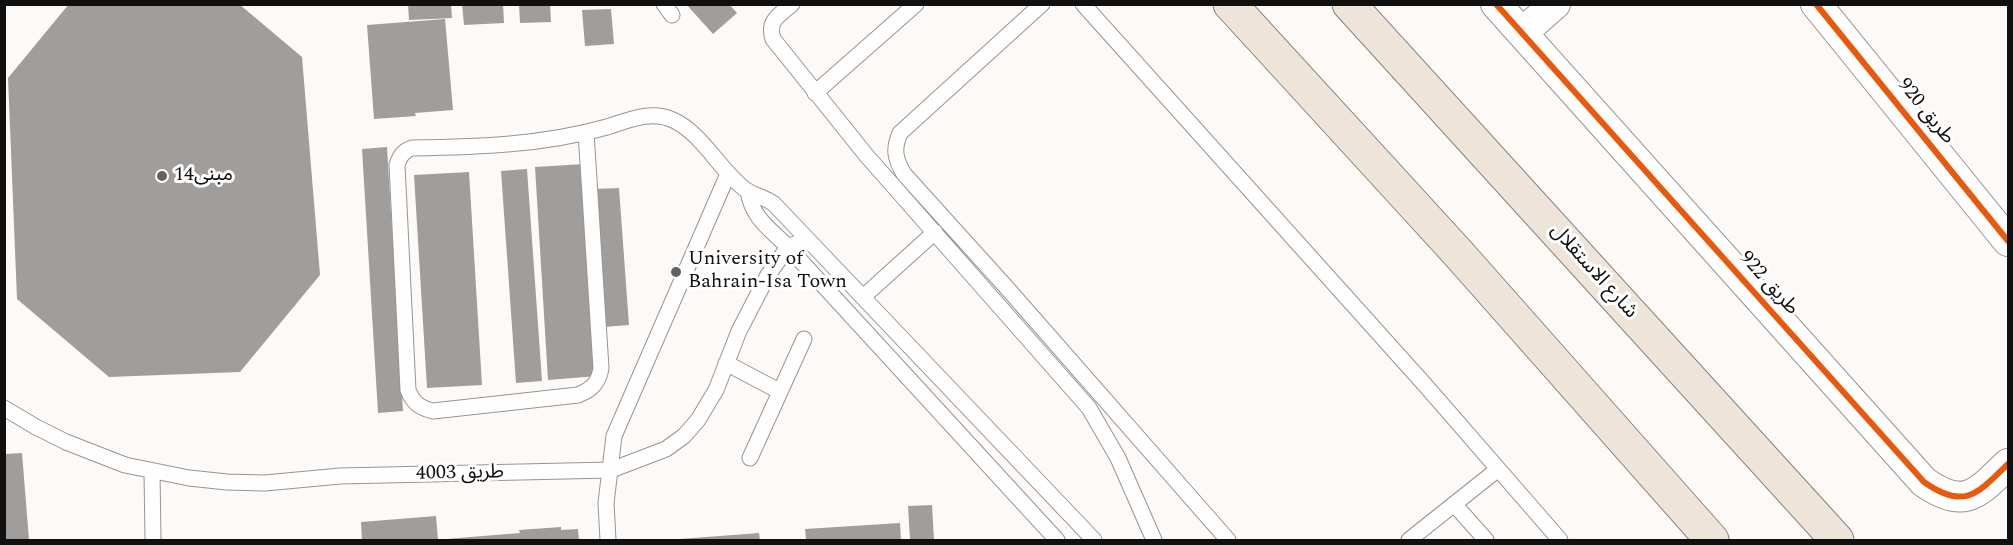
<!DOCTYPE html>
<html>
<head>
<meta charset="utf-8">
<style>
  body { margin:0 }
  #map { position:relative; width:2013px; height:545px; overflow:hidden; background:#fcf9f6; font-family:Spectral,serif }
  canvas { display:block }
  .frame { position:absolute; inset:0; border:6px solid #101010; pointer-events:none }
</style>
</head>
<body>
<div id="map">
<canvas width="2013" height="545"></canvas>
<div class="frame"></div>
</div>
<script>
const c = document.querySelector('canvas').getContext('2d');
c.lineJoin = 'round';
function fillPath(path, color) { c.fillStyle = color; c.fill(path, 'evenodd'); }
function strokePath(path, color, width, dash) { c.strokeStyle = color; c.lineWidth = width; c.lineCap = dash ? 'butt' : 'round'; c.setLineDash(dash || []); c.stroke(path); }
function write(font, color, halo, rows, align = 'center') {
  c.font = font + ' Spectral,"Noto Sans Arabic",serif'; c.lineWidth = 6; c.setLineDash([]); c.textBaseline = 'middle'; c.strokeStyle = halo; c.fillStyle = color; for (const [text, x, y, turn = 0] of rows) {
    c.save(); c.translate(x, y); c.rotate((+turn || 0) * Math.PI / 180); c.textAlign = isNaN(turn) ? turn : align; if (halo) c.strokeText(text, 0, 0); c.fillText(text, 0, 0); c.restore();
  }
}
fillPath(new Path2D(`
  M 69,4 L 239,4 L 302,57 L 320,275 L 240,372 L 109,377 L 17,299 L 8,78 Z
  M 408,4 L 451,4 L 452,18 L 409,20 Z
  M 462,4 L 503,4 L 504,23 L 464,25 Z
  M 519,4 L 550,4 L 551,22 L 520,23 Z
  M 686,4 L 729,4 L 737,13 L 713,34 Z
  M 611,9 L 614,44 L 585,46 L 582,10 Z
  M 445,19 L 453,110 L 415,113 L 416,116 L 374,119 L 367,25 Z
  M 387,147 L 403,411 L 378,413 L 362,149 Z
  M 584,164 L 598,376 L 548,380 L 535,167 Z
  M 527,169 L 542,381 L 516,383 L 501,171 Z
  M 469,172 L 482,385 L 427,388 L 414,175 Z
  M 619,188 L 629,325 L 603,327 L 594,189 Z
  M 22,453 L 29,540 L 5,540 L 5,454 Z
  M 932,505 L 934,540 L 910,540 L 908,506 Z
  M 436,516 L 438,540 L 362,540 L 361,522 Z
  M 900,523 L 901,540 L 806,540 L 805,529 Z
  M 561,527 L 561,530 L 578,529 L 579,540 L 446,540 L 446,539 L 520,533 L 519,530 Z
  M 759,533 L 760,540 L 680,540 L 680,539 Z`), '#a09d9b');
const lane = new Path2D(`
  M 664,4 L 672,15
  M 792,4 C 779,15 767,21 773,39 L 866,155 L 1089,408 L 1118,458 L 1154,540
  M 1042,4 L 900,133 C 893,149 895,159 904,174 L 1007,288 L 1228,540
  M 1083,4 L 1426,386 L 1560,540
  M 815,93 L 916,4
  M 586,132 L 601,368 C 599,383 591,390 578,395 L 433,411 C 420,408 413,403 408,390 L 397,165 C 400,156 403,151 412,148 C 478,147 543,145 607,127 C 629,120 651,110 673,120 C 702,133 720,171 746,190 C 753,195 765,197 774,204 L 1094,540
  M 748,191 C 752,218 770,229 788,247 L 1057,540
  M 863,297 L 935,232
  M 726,363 L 779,391
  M 4,408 L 36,427 L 66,442 L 125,465 L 189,478 L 227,482 L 265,483 L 340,476 L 611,470 L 666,449 L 684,436 L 698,420 L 716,390 L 739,331 L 768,275 L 788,247 L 807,239
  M 750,458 L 804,339
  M 152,472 L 153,540
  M 1454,504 L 1486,540
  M 608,540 L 606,503 L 614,436 L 728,174
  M 1409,540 L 1497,470`);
const street = new Path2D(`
  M 1496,4 L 1924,482 C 1965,511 1978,493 2008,464
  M 1816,4 L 2008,241
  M 1522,33 L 1555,4`);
const primary = new Path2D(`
  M 1230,4 L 1458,253 L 1712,540
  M 1349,4 L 1837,540`);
strokePath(lane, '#969594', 17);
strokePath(street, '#969594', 32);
strokePath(primary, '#848281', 35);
strokePath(lane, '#fffefe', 15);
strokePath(street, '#fffefe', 30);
strokePath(primary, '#eee4da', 33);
strokePath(new Path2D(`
  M 1496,4 L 1924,482 C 1965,511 1978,493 2008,464
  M 1816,4 L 2008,241`), '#e8590c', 6);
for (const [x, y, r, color] of [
  [162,176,6,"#636260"],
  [676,272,6,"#636260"]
]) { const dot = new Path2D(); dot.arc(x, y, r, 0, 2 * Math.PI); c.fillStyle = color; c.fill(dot); strokePath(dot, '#fff', 2); }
write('20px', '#101010', '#fff', [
  ["طريق 920",1925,112,51],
  ["شارع الاستقلال",1593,272,48],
  ["طريق 922",1768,284,48],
  ["طريق 4003",460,474,-1]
]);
write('20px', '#101010', '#fff', [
  ["مبنى14",174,176],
  ["University of",688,260],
  ["Bahrain-Isa Town",688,283]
], 'left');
</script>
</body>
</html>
